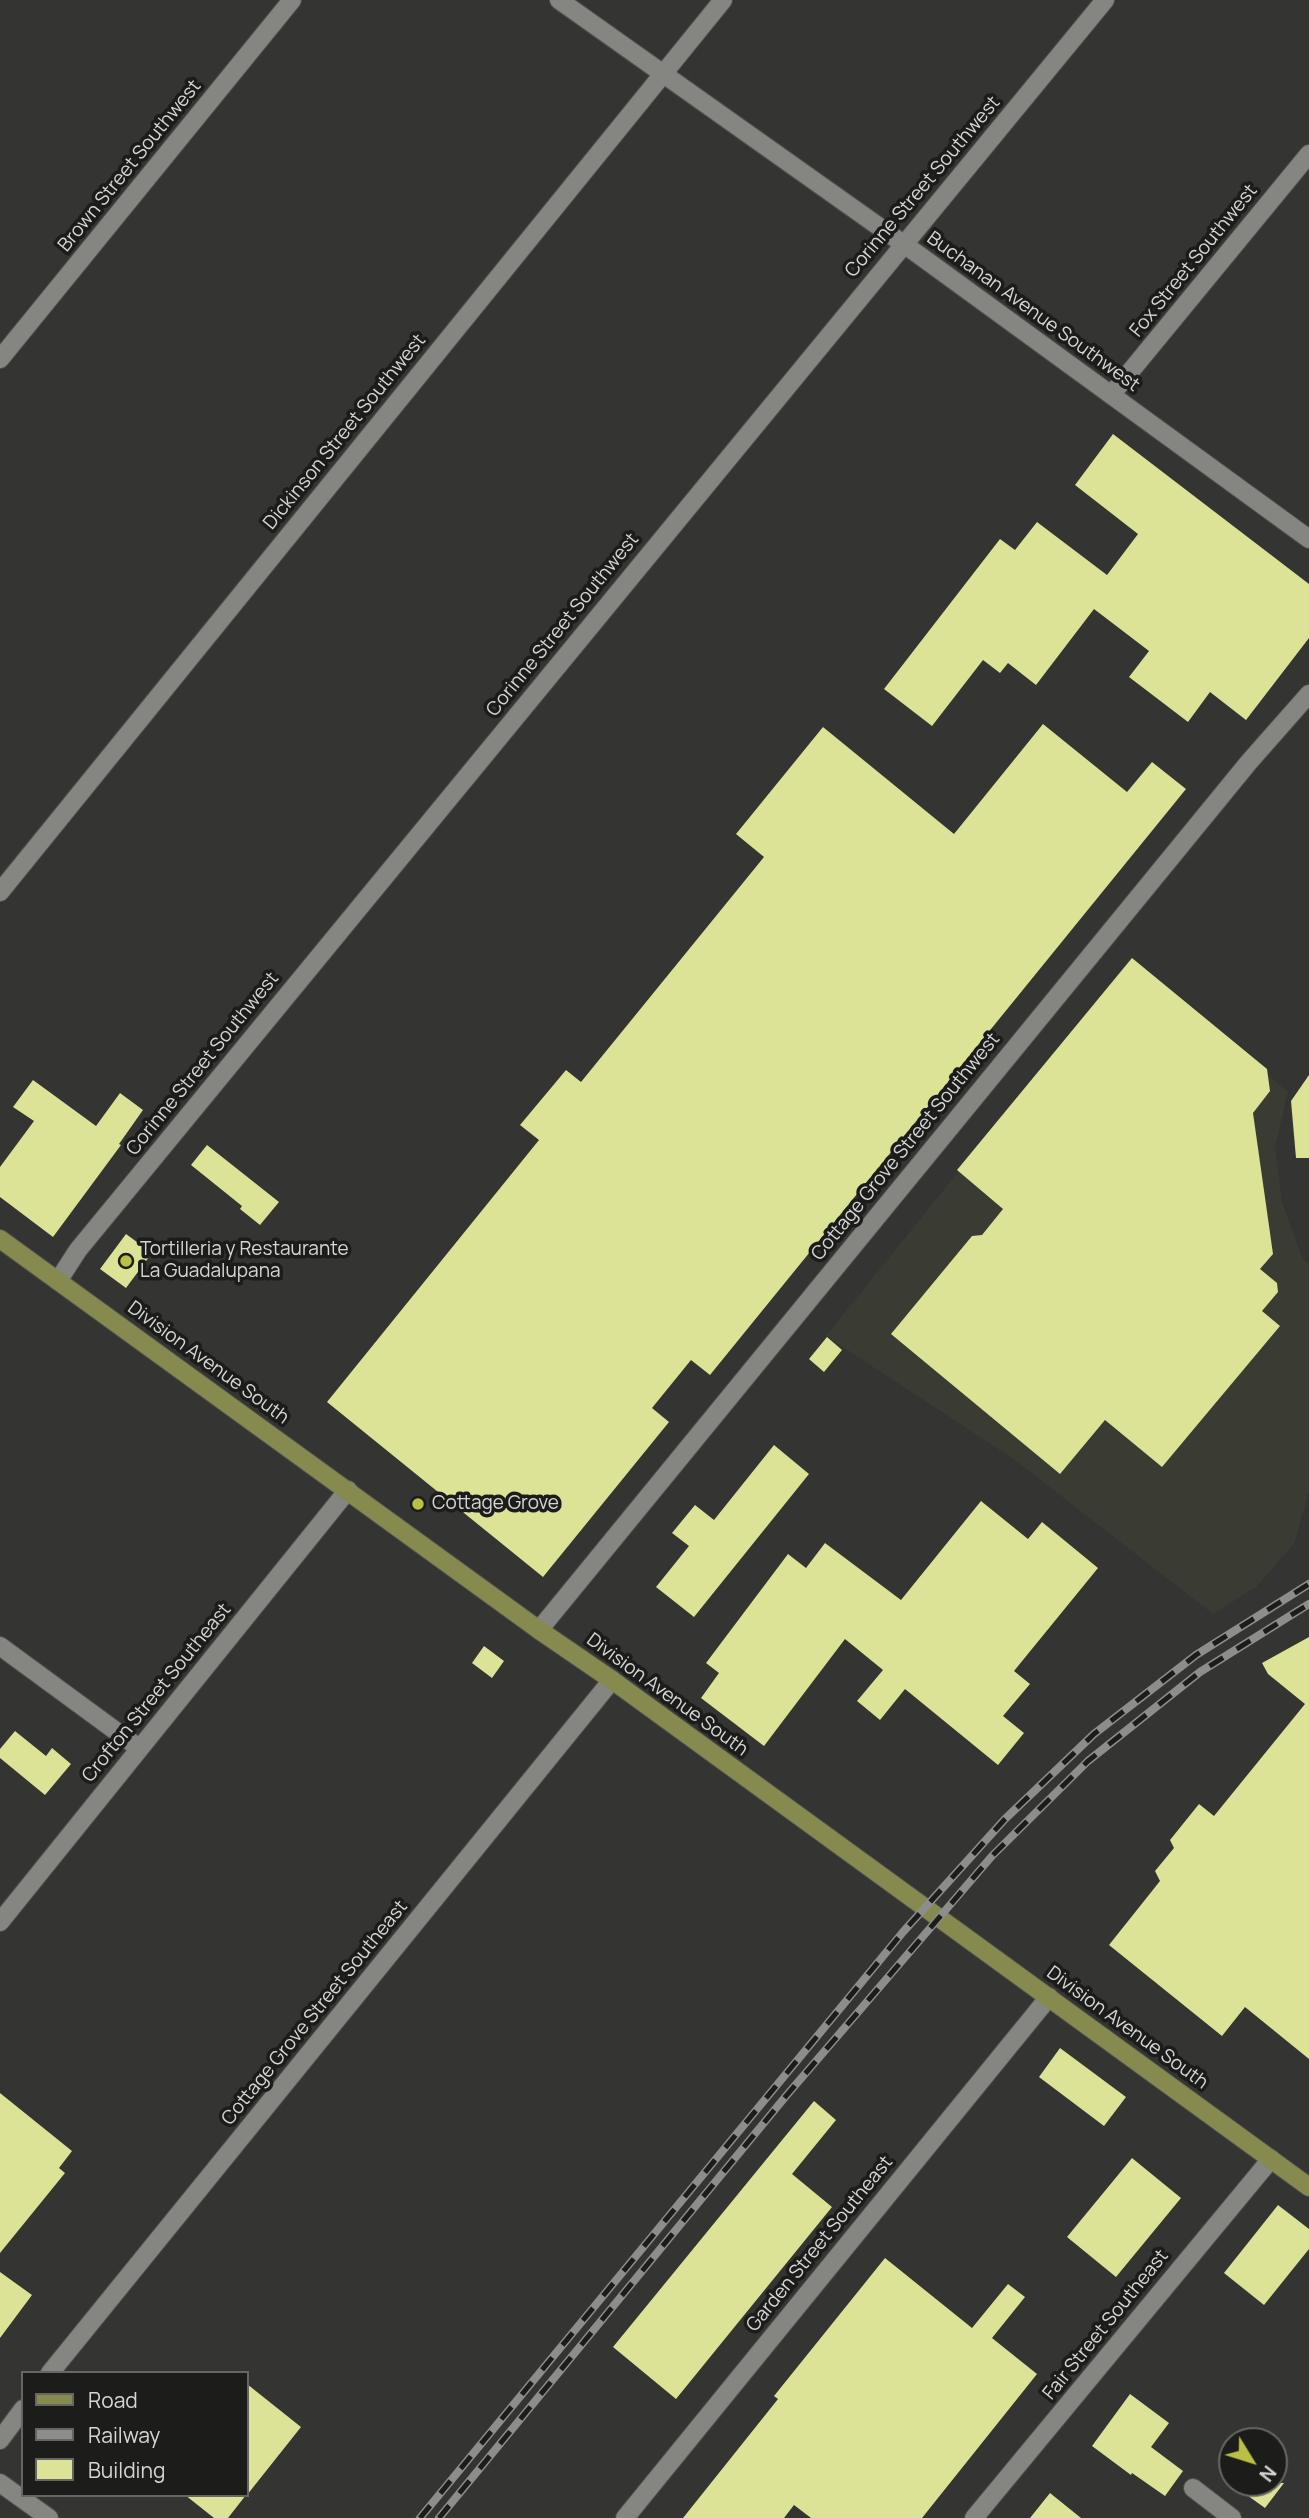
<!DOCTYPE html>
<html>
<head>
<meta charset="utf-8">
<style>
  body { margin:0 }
  #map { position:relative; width:1309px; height:2518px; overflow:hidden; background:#343432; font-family:Manrope,sans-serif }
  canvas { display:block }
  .legend { position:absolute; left:21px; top:2371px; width:228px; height:126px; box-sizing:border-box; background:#1c1c1b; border:2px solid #666665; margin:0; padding:9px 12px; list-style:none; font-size:21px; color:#d6d6d4 }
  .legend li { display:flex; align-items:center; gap:14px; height:35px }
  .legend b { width:35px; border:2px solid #666665 }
  .north { position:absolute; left:1218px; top:2427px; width:70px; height:70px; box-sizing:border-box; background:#1c1c1b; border:2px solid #666665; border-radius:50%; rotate:128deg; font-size:19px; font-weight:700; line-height:28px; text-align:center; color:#d6d6d4 }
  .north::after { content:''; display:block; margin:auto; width:24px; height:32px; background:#bac045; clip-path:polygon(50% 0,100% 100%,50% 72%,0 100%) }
</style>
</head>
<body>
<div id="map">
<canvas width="1309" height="2518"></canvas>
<ul class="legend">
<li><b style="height:9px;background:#878a4e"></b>Road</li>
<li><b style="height:9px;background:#8d8d8b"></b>Railway</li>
<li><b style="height:19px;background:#dce296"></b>Building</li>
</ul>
<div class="north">N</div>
</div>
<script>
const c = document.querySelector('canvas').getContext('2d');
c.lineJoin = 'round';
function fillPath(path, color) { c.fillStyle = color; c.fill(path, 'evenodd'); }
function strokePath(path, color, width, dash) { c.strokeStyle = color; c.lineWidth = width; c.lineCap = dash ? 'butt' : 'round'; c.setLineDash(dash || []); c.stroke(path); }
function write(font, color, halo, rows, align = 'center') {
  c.font = font + ' Manrope,sans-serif'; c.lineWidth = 7; c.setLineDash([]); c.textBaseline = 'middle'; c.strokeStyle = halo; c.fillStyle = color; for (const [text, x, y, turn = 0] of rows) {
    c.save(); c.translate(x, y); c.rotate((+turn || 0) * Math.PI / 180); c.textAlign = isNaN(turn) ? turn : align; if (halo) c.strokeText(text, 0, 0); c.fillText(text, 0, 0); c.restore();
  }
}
fillPath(new Path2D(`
  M 1131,957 L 1288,1092 L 1275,1147 L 1282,1202 L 1302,1257 L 1309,1264 L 1309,1492 L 1294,1544 L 1256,1587 L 1213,1614 L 1015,1460 L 826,1336 Z`), '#3a3b32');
fillPath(new Path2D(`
  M 1113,434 L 1309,584 L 1309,638 L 1246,720 L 1210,692 L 1188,722 L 1129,677 L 1149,651 L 1094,609 L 1036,685 L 1008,663 L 1000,673 L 983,660 L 932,726 L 884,689 L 1000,539 L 1015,550 L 1037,522 L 1107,575 L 1138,534 L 1075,485 Z
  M 1043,724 L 1127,792 L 1152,762 L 1186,789 L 710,1375 L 691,1360 L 652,1408 L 669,1422 L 543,1577 L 327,1402 L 539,1140 L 520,1125 L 566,1070 L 581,1082 L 764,857 L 736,834 L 823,727 L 954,834 Z
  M 1132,958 L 1267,1069 L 1270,1091 L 1253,1113 L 1273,1254 L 1260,1269 L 1277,1283 L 1278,1292 L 1262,1311 L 1280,1326 L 1162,1467 L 1105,1420 L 1060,1474 L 891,1334 L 972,1236 L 982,1235 L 1003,1209 L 957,1170 Z
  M 1309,1075 L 1309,1158 L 1296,1158 L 1291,1101 Z
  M 33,1080 L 96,1126 L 120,1093 L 143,1110 L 119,1144 L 121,1145 L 53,1237 L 0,1197 L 0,1167 L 34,1121 L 13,1107 Z
  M 207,1145 L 279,1202 L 260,1225 L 240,1209 L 242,1206 L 191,1165 Z
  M 126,1234 L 152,1253 L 126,1288 L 100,1269 Z
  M 827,1337 L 842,1350 L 824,1372 L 809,1359 Z
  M 774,1445 L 809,1474 L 694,1617 L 656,1587 L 689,1546 L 672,1533 L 695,1505 L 714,1520 Z
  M 981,1501 L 1028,1539 L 1042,1522 L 1098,1568 L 1014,1671 L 1030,1684 L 1003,1716 L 1024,1733 L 998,1765 L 905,1689 L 880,1720 L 857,1701 L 883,1670 L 845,1639 L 764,1746 L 701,1698 L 719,1673 L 706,1663 L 788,1554 L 806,1568 L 825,1543 L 901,1600 Z
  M 1309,1637 L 1309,2059 L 1245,2007 L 1222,2036 L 1109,1945 L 1160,1881 L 1155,1871 L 1174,1848 L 1170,1840 L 1199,1804 L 1214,1816 L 1305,1704 L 1268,1674 L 1262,1663 Z
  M 484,1646 L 504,1661 L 492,1678 L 472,1663 Z
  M 15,1731 L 46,1756 L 52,1748 L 71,1764 L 45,1795 L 0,1758 L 0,1749 Z
  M 1060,2048 L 1126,2097 L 1104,2126 L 1039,2077 Z
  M 0,2093 L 72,2151 L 59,2168 L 65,2173 L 0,2253 Z
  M 814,2101 L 836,2120 L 792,2174 L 832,2207 L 676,2399 L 613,2347 Z
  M 1132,2158 L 1181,2198 L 1116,2277 L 1067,2237 Z
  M 1278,2205 L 1309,2229 L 1309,2249 L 1264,2305 L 1224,2273 Z
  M 885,2258 L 972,2328 L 1008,2284 L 1025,2297 L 992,2338 L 1037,2374 L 922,2518 L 811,2518 L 794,2505 L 784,2518 L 683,2518 L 778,2399 L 774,2396 Z
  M 0,2272 L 32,2295 L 0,2338 Z
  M 247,2384 L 301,2427 L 247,2495 Z
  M 1130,2394 L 1169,2423 L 1151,2447 L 1183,2471 L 1165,2496 L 1132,2473 L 1131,2475 L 1092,2446 Z
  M 1230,2483 L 1284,2483 L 1265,2508 Z
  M 1050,2493 L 1081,2518 L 1030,2518 Z
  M 185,2495 L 246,2495 L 228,2518 L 214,2518 Z`), '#dce296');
const street = new Path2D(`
  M 559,0 L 919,255 L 1309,539
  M 0,359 L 292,0
  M 1111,395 L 1309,154
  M 0,892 L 723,0
  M 58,1281 L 78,1250 L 1105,0
  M 539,1630 L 1249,762 L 1309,694
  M 0,1646 L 139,1748
  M 0,1922 L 348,1490
  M 50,2373 L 612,1680
  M 0,2440 L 23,2409
  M 0,2483 L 49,2518
  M 1193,2488 L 1232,2518
  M 625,2518 L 1049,1997
  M 974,2518 L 1271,2159`);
const primary = new Path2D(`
  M 0,1239 L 539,1630 L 612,1680 L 1309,2187`);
strokePath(street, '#50504e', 20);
strokePath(primary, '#50504e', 20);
strokePath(street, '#858582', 18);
strokePath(primary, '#878a4e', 18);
const rail = new Path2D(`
  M 420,2518 L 903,1932 L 1005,1819 L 1094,1734 L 1196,1655 L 1309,1584
  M 439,2518 L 786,2096 L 992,1856 L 1088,1761 L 1200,1672 L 1309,1604`);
strokePath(rail, '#8d8d8b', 8);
strokePath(rail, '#1c1c1b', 5, [16]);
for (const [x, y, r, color] of [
  [126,1261,7,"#bac045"],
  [418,1504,7,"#bac045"]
]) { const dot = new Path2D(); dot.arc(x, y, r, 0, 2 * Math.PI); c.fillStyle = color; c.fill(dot); strokePath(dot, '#1c1c1b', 2.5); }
write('19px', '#d6d6d4', '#1c1c1b', [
  ["Brown Street Southwest",130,166,-51],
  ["Corinne Street Southwest",923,187,-50],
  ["Fox Street Southwest",1194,261,-51],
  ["Buchanan Avenue Southwest",1033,312,36],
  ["Dickinson Street Southwest",345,432,-51],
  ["Corinne Street Southwest",563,625,-51],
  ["Corinne Street Southwest",203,1064,-51],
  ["Cottage Grove Street Southwest",906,1147,-51],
  ["Division Avenue South",208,1363,36],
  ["Crofton Street Southeast",157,1693,-51],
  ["Division Avenue South",667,1695,36],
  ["Cottage Grove Street Southeast",315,2013,-51],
  ["Division Avenue South",1127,2028,36],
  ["Garden Street Southeast",820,2244,-51],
  ["Fair Street Southeast",1106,2325,-51]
]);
write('19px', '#d6d6d4', '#1c1c1b', [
  ["Tortilleria y Restaurante",140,1250],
  ["La Guadalupana",140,1272],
  ["Cottage Grove",432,1504]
], 'left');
</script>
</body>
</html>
